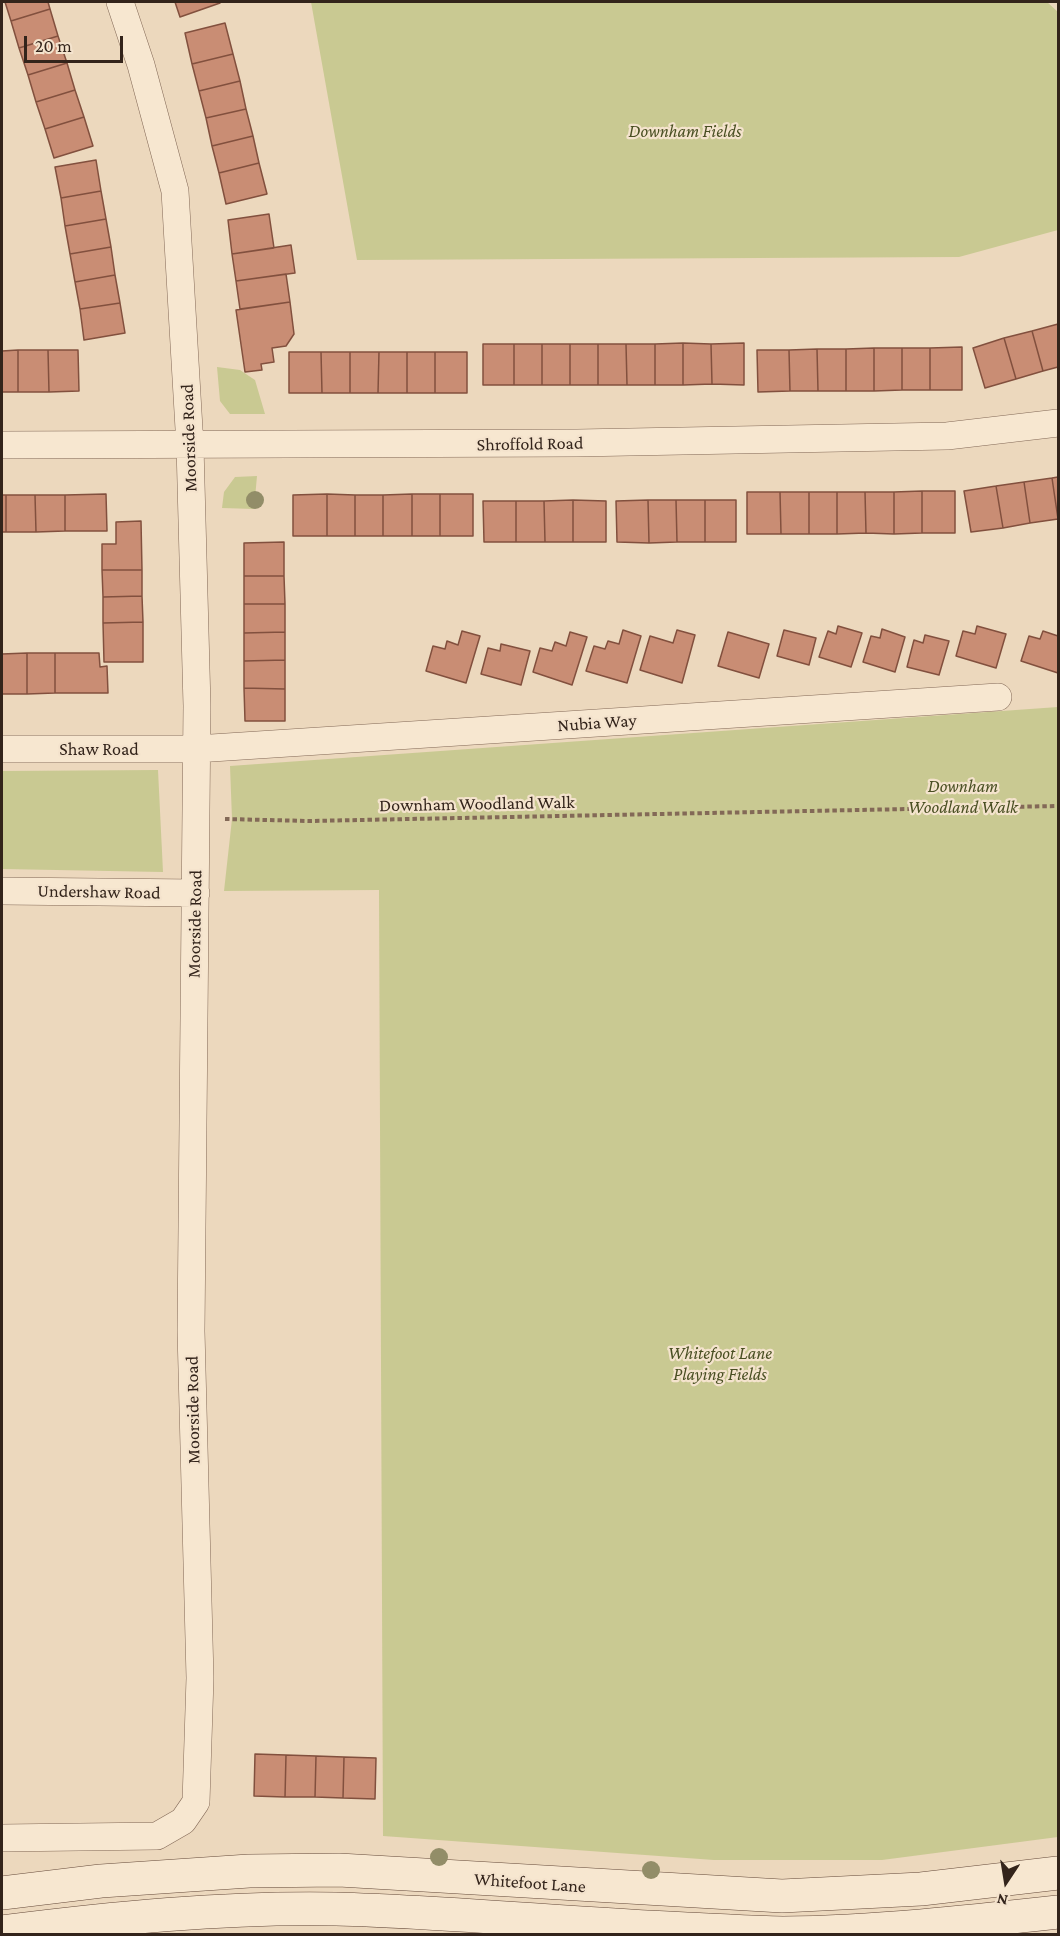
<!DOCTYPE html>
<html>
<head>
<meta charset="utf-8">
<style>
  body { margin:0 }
  #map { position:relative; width:1060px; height:1936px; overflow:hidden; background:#ecd8bd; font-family:"Crimson Pro",serif }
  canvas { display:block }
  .frame { position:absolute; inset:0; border:3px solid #33241b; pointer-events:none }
  .north { position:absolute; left:976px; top:1852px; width:60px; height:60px; -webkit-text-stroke:4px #f4e3cd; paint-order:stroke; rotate:192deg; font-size:16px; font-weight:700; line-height:24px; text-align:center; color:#33241b }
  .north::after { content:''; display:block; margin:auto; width:21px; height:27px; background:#33241b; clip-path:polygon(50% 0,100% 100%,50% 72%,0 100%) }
  .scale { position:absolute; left:24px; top:36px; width:99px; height:27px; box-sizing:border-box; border:3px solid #33241b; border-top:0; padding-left:8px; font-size:18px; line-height:21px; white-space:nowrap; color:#33241b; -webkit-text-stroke:4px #f4e3cd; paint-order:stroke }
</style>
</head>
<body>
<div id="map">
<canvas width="1060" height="1936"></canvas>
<div class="frame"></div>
<div class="north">N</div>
<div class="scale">20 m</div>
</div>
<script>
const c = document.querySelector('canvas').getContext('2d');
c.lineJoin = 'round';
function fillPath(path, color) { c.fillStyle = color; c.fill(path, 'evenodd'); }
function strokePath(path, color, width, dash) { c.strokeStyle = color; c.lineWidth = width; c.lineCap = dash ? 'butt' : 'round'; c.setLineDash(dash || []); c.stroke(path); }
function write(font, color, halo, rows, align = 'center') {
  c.font = font + ' "Crimson Pro",serif'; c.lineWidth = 4.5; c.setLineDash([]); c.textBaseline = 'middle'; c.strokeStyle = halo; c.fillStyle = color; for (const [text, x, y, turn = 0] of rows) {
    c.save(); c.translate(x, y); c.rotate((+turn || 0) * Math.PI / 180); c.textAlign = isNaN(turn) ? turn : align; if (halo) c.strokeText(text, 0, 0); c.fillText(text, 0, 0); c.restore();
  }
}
fillPath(new Path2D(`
  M 311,2 L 1047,2 L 1058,12 L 1058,230 L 959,257 L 357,260 Z
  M 217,367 L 240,370 L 255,380 L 265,414 L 230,414 L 220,401 Z
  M 257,476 L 254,509 L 222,508 L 224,492 L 235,477 Z
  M 1058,707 L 1058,1837 L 882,1860 L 714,1860 L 383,1836 L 379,890 L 224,891 L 232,819 L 230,766 Z
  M 158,770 L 163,872 L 2,869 L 2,771 Z`), '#c9c992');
const building = new Path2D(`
  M 5,2 L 48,2 L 50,9 L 11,21 Z
  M 175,2 L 220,2 L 220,3 L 180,17 Z
  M 50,9 L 58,36 L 19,48 L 11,21 Z
  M 225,23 L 233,54 L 192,64 L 185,33 Z
  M 58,36 L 67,63 L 28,75 L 19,48 Z
  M 233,54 L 240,81 L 199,91 L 192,64 Z
  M 67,63 L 75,90 L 36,102 L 28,75 Z
  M 240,81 L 246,109 L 206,118 L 199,91 Z
  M 75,90 L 84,117 L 45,129 L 36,102 Z
  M 246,109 L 253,136 L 212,146 L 206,118 Z
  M 84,117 L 93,146 L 54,158 L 45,129 Z
  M 253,136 L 259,163 L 219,173 L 212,146 Z
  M 96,160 L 101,191 L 61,198 L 55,167 Z
  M 259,163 L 267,194 L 226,204 L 219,173 Z
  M 101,191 L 106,219 L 65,226 L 61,198 Z
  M 269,214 L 274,248 L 232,254 L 228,220 Z
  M 106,219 L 111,247 L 70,254 L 65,226 Z
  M 291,245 L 295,273 L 236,281 L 232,254 Z
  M 111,247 L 115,275 L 75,282 L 70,254 Z
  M 286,274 L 290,302 L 240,309 L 236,281 Z
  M 115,275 L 120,303 L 80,309 L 75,282 Z
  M 290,302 L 294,334 L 286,346 L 272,348 L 274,362 L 261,364 L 262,370 L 245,372 L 236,310 Z
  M 120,303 L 125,333 L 84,340 L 80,309 Z
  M 1058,324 L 1058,367 L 1043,371 L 1032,331 Z
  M 1032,331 L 1043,371 L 1016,379 L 1004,338 Z
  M 1004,338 L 1016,379 L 985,388 L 973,348 Z
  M 683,343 L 683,385 L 655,385 L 655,344 Z
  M 683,343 L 711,344 L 712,384 L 683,385 Z
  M 744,343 L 744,385 L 712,384 L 711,344 Z
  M 483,344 L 514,344 L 514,385 L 483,385 Z
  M 514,344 L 542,344 L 542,385 L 514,385 Z
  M 542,344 L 570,344 L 570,385 L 542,385 Z
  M 570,344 L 598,344 L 598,385 L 570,385 Z
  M 598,344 L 626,344 L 627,385 L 598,385 Z
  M 626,344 L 655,344 L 655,385 L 627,385 Z
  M 962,347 L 962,390 L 930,390 L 930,348 Z
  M 874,348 L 874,391 L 846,391 L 846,349 Z
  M 874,348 L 902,348 L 902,390 L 874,391 Z
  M 902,348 L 930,348 L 930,390 L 902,390 Z
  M 817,349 L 818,391 L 790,391 L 789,350 Z
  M 817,349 L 846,349 L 846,391 L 818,391 Z
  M 18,350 L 18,392 L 2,392 L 2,351 Z
  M 18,350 L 48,350 L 49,392 L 18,392 Z
  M 48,350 L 78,350 L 79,391 L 49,392 Z
  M 757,350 L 789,350 L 790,391 L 758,392 Z
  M 289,352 L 321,352 L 322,393 L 289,393 Z
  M 321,352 L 350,352 L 350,393 L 322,393 Z
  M 350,352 L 379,352 L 378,393 L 350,393 Z
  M 379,352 L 407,352 L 407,393 L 378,393 Z
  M 407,352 L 435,352 L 435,393 L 407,393 Z
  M 435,352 L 467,352 L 467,393 L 435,393 Z
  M 1058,477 L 1058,519 L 1052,478 Z
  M 1052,478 L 1058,519 L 1030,523 L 1024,482 Z
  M 1024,482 L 1030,523 L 1003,528 L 996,486 Z
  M 996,486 L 1003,528 L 971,532 L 964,491 Z
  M 922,491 L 955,491 L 955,533 L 922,533 Z
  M 922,491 L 922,533 L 894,534 L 894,492 Z
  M 747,492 L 780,492 L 781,534 L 747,534 Z
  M 780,492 L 809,492 L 809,534 L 781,534 Z
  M 809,492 L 837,492 L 837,534 L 809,534 Z
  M 837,492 L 865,492 L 866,533 L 837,534 Z
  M 865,492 L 894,492 L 894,534 L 866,533 Z
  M 106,494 L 107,531 L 65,531 L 65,495 Z
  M 327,494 L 327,536 L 293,536 L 293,495 Z
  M 327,494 L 355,495 L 355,536 L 327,536 Z
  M 412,494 L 440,494 L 440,536 L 412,536 Z
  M 412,494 L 412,536 L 383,536 L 383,495 Z
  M 440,494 L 473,494 L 473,536 L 440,536 Z
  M 2,495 L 6,495 L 6,532 L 2,532 Z
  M 6,495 L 35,495 L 36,532 L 6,532 Z
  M 35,495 L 65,495 L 65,531 L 36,532 Z
  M 355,495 L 383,495 L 383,536 L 355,536 Z
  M 573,500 L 606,501 L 606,542 L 573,542 Z
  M 573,500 L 573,542 L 545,542 L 544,501 Z
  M 648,500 L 649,543 L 617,542 L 616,501 Z
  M 648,500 L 676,500 L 677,542 L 649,543 Z
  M 676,500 L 705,500 L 705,542 L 677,542 Z
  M 705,500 L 736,500 L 736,542 L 705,542 Z
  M 483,501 L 516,501 L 516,542 L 484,542 Z
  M 516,501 L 544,501 L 545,542 L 516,542 Z
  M 141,521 L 142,570 L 102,570 L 102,544 L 116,544 L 116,522 Z
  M 284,542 L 284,576 L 244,576 L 244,543 Z
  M 102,570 L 142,570 L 142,596 L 103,597 Z
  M 244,576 L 284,576 L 285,604 L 244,604 Z
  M 142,596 L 143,622 L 103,623 L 103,597 Z
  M 244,604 L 285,604 L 285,632 L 244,633 Z
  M 143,622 L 143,662 L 104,662 L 103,623 Z
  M 838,626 L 862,633 L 851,667 L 819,657 L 828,631 L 836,634 Z
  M 977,626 L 1006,634 L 996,668 L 956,656 L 963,631 L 975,634 Z
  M 882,629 L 905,637 L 895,672 L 863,662 L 871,636 L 880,638 Z
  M 623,630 L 641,636 L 627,683 L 586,671 L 594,646 L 605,649 L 608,641 L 619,644 Z
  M 677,630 L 695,635 L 682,683 L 640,670 L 650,636 L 673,643 Z
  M 784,630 L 816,638 L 809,665 L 777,656 Z
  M 462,631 L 480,636 L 466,683 L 426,671 L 433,646 L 445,649 L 447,641 L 458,645 Z
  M 1043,631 L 1058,636 L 1058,673 L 1021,661 L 1029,636 L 1040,639 Z
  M 285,632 L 285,660 L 244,661 L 244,633 Z
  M 570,632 L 587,637 L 572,685 L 533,672 L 540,648 L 552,651 L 555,642 L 566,646 Z
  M 728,632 L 769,644 L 759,678 L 718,666 Z
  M 925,635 L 949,641 L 939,675 L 907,667 L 914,640 L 923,643 Z
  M 501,644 L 530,651 L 521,685 L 481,674 L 488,648 L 500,651 Z
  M 27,653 L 27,694 L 2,694 L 2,654 Z
  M 27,653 L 55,653 L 55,693 L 27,694 Z
  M 55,653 L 99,653 L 100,667 L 107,666 L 108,693 L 55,693 Z
  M 285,660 L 285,689 L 244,688 L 244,661 Z
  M 244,688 L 285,689 L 285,721 L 245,721 Z
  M 255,1754 L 286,1755 L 285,1797 L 254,1796 Z
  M 286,1755 L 316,1756 L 315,1797 L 285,1797 Z
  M 316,1756 L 344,1757 L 343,1798 L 315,1797 Z
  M 344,1757 L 376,1758 L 375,1799 L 343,1798 Z`);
fillPath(building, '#c98d74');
strokePath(building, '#82503e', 1.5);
const street = new Path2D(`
  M 2,445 L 577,443 L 947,436 L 1058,423
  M 2,749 L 196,749 L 998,697
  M 2,891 L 196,893
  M 2,1838 L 157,1836 L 183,1821 L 196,1802 L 200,1678 L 191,1331 L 197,706 L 190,446 L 175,191 L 141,65 L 120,2`);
const secondary = new Path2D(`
  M 2,1893 L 101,1881 L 249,1871 L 339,1870 L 782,1896 L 921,1889 L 1058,1873
  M 2,1932 C 112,1918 224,1907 336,1909 C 453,1912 570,1924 687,1929 C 719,1930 751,1933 783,1933 C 875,1932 967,1922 1058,1912`);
strokePath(street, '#836957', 28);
strokePath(secondary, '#654a3a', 34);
strokePath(new Path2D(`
  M 225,819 L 309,821 L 1058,806`), '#836957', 4, [4.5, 3]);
strokePath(street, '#f7e7d0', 27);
strokePath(secondary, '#f7e7d0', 33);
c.fillStyle = '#928d68';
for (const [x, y] of [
  [255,500],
  [439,1857],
  [651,1870]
]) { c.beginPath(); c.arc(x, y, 9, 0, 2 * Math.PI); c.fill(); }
write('italic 18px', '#494f22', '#f4e3cd', [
  ["Downham Fields",685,131],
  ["Downham",963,786],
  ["Woodland Walk",963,807],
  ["Whitefoot Lane",720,1353],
  ["Playing Fields",720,1374]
]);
write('18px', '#33241b', '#f4e3cd', [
  ["Moorside Road",189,438,-92],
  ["Shroffold Road",530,444,-1],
  ["Nubia Way",597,723,-4],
  ["Shaw Road",99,749],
  ["Downham Woodland Walk",477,804,-1],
  ["Undershaw Road",99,892,1],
  ["Moorside Road",195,924,-89],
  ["Moorside Road",193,1410,-91],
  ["Whitefoot Lane",530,1883,4]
]);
</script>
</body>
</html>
